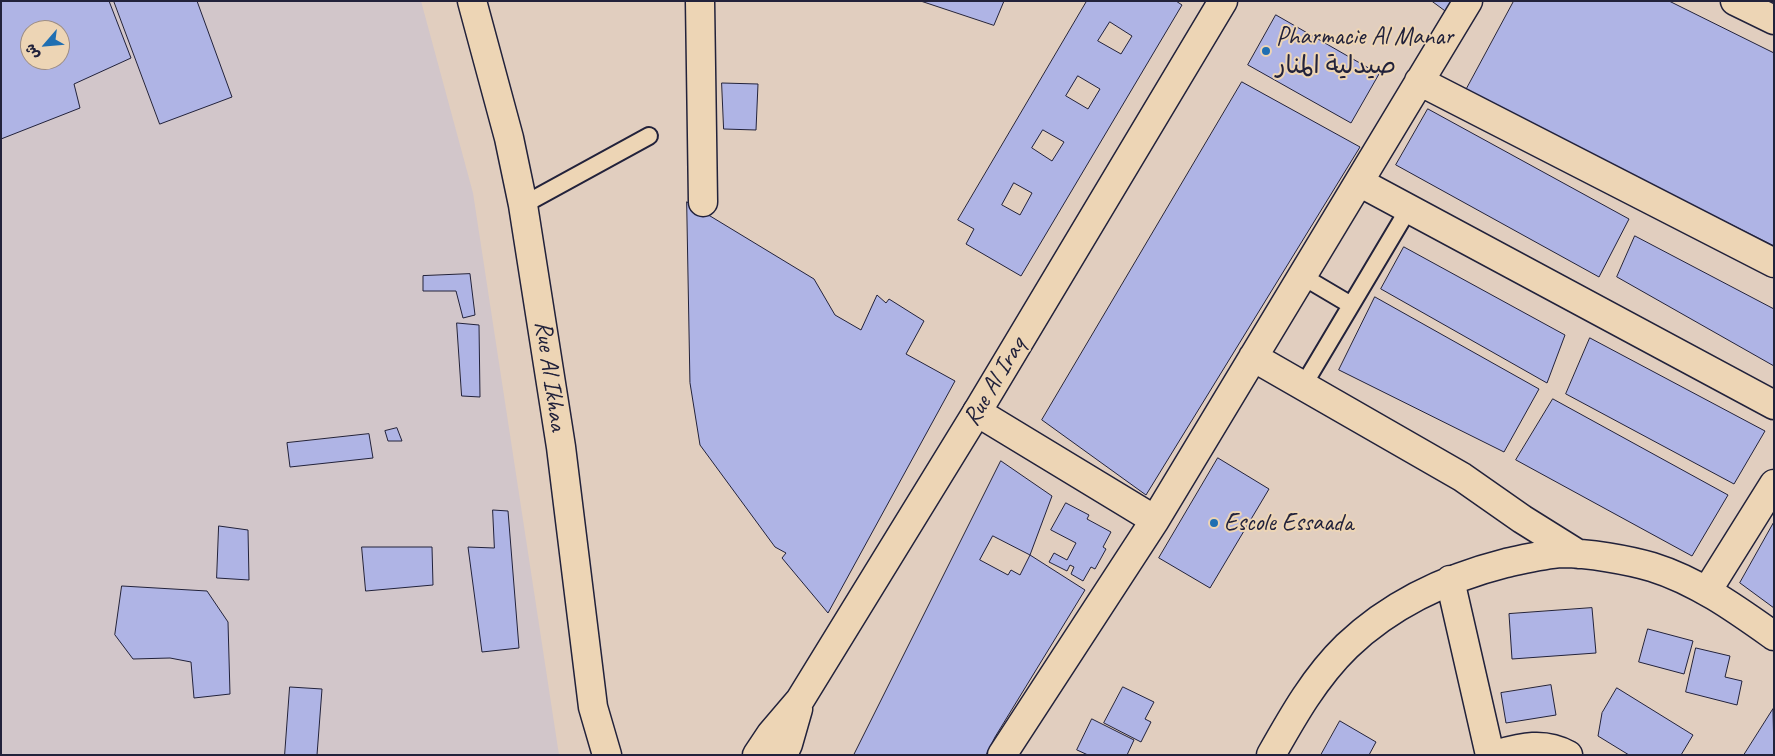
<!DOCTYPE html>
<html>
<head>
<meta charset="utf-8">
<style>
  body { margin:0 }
  #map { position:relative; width:1775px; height:756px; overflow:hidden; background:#e1cebf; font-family:Caveat,"Playpen Sans Arabic",sans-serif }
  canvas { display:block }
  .frame { position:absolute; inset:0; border:2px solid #22223b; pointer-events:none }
  .north { position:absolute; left:20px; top:20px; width:50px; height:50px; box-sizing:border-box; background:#edd5b5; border:1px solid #9c8d84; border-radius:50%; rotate:243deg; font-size:14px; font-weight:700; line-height:20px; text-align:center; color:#22223b }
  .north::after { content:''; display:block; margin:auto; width:18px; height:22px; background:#1f6fb2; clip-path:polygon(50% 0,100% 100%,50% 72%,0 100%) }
</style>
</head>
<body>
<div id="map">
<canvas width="1775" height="756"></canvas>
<div class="frame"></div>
<div class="north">ش</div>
</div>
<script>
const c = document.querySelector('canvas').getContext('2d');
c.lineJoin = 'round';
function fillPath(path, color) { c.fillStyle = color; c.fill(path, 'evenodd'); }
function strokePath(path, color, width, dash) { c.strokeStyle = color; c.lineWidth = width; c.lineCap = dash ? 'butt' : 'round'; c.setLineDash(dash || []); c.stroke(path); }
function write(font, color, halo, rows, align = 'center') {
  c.font = font + ' Caveat,"Playpen Sans Arabic",sans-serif'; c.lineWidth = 4; c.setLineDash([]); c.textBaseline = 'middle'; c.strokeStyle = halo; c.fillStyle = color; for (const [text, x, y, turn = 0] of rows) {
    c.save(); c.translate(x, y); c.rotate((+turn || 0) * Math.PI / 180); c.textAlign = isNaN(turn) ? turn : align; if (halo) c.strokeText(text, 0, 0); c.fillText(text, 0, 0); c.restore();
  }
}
fillPath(new Path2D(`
  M 1,1 L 421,1 L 473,193 L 559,755 L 1,755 ZM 30,30 L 60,30 L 60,60 L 30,60 Z`), '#d2c6ca');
const building = new Path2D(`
  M 1,1 L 109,1 L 131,58 L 74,84 L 80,108 L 1,139 ZM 30,30 L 60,30 L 60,60 L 30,60 Z
  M 114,1 L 197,1 L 232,97 L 160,124 Z
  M 921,1 L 1004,1 L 994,25 Z
  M 1087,1 L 1176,1 L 1182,5 L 1021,276 L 966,244 L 974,229 L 958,220 ZM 1110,22 L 1132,36 L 1121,54 L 1098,41 ZM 1078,76 L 1100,89 L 1088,109 L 1066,96 ZM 1043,130 L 1064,142 L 1052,161 L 1032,148 ZM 1014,183 L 1032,193 L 1020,215 L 1002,205 Z
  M 1432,1 L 1462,1 L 1454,17 Z
  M 1514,1 L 1669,1 L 1774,53 L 1774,246 L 1465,92 Z
  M 1276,15 L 1379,74 L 1351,123 L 1248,65 Z
  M 1242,82 L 1360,147 L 1146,495 L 1042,420 Z
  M 722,83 L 758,84 L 756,130 L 724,129 Z
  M 1428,109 L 1629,219 L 1599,277 L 1396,165 Z
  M 687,202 L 814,279 L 835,315 L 861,330 L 877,295 L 886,303 L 889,299 L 924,321 L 906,354 L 955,381 L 828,613 L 782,558 L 786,553 L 775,547 L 700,445 L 690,383 Z
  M 1635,236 L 1774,309 L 1774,366 L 1617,277 Z
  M 1404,247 L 1565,335 L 1547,383 L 1381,289 Z
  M 470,274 L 475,315 L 463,318 L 456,291 L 423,291 L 423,276 Z
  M 1375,297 L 1539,389 L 1504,452 L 1339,370 Z
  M 457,323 L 479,325 L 480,397 L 462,396 Z
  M 1590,338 L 1765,431 L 1734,484 L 1566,394 Z
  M 1553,399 L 1728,495 L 1692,556 L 1516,460 Z
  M 397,428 L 402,441 L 388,441 L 385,431 Z
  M 369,434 L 373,458 L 290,467 L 287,443 Z
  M 1218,458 L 1269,489 L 1210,588 L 1159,558 Z
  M 1001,461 L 1052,496 L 1030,555 L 1085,590 L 995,737 L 986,755 L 854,755 Z
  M 1066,503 L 1089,515 L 1087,519 L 1111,532 L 1103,547 L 1106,549 L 1095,569 L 1091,567 L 1083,581 L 1071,574 L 1074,567 L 1070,565 L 1067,571 L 1049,562 L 1054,553 L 1067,560 L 1076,543 L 1051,530 Z
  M 493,510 L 508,511 L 519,648 L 482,652 L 468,547 L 494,548 Z
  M 1774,522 L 1774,608 L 1740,583 Z
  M 219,526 L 248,530 L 249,580 L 217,578 Z
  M 993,536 L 1030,555 L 1020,575 L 1011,570 L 1008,575 L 980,560 Z
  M 362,547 L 432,547 L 433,585 L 366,591 Z
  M 122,586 L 207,591 L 228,622 L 230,694 L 194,698 L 191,662 L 170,658 L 133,659 L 115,635 Z
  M 1592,608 L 1596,653 L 1512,659 L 1509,614 Z
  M 1648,629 L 1693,641 L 1684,674 L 1639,662 Z
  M 1696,648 L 1730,656 L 1725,677 L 1742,681 L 1737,705 L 1686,692 Z
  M 1551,685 L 1556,715 L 1506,723 L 1501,693 Z
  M 290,687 L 322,689 L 317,755 L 285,755 Z
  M 1123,687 L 1154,702 L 1145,719 L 1151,722 L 1141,742 L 1104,723 Z
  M 1617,688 L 1693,735 L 1681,755 L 1629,755 L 1598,736 L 1602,713 Z
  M 1773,709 L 1774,755 L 1744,755 Z
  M 1092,719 L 1134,740 L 1127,755 L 1088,755 L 1077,750 Z
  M 1340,721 L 1376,742 L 1369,755 L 1321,755 Z`);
fillPath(building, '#afb4e5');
strokePath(building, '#22223b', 1);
const service = new Path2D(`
  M 523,205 L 649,136
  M 1302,276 L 1351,305
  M 1303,386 L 1409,208`);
const minor = new Path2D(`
  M 472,1 L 509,138 L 523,205 L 561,447 L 593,707 L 607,755
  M 700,1 L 703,202
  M 1735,1 L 1774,20
  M 1419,81 L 1774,263
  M 1359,182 L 1774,405
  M 1253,357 L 1462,477 L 1522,519 L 1578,554
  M 977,412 L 1155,520
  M 1450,580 L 1490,755
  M 1707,591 L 1774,484
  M 1002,755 L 1155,520 L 1468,1
  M 1271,755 C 1293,716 1315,677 1347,646 C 1392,603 1447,578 1506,563 C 1525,559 1544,554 1562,553 C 1588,553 1628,560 1652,567 C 1697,581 1736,609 1774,636
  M 1494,755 C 1520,748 1543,741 1568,755`);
const tertiary = new Path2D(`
  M 757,755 L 771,734 L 800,700 L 977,412 L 1223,1
  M 783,755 L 788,744 L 798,709`);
strokePath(service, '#22223b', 20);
strokePath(minor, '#22223b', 31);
strokePath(tertiary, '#22223b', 31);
strokePath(service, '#edd5b5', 16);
strokePath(minor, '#edd5b5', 28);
strokePath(tertiary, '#edd5b5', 28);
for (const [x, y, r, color] of [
  [1266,51,5,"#1f6fb2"],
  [1214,523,5,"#1f6fb2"]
]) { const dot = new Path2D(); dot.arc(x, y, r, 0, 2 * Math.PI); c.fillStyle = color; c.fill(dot); strokePath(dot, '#edd5b5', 2); }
write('25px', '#22223b', '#edd5b5', [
  ["Pharmacie Al Manar",1276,37],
  ["صيدلية المنار",1276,66],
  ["Escole Essaada",1224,523]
], 'left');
write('25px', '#22223b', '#edd5b5', [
  ["Rue Al Ikhaa",550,376,82],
  ["Rue Al Iraq",995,382,-59]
]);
</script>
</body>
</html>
